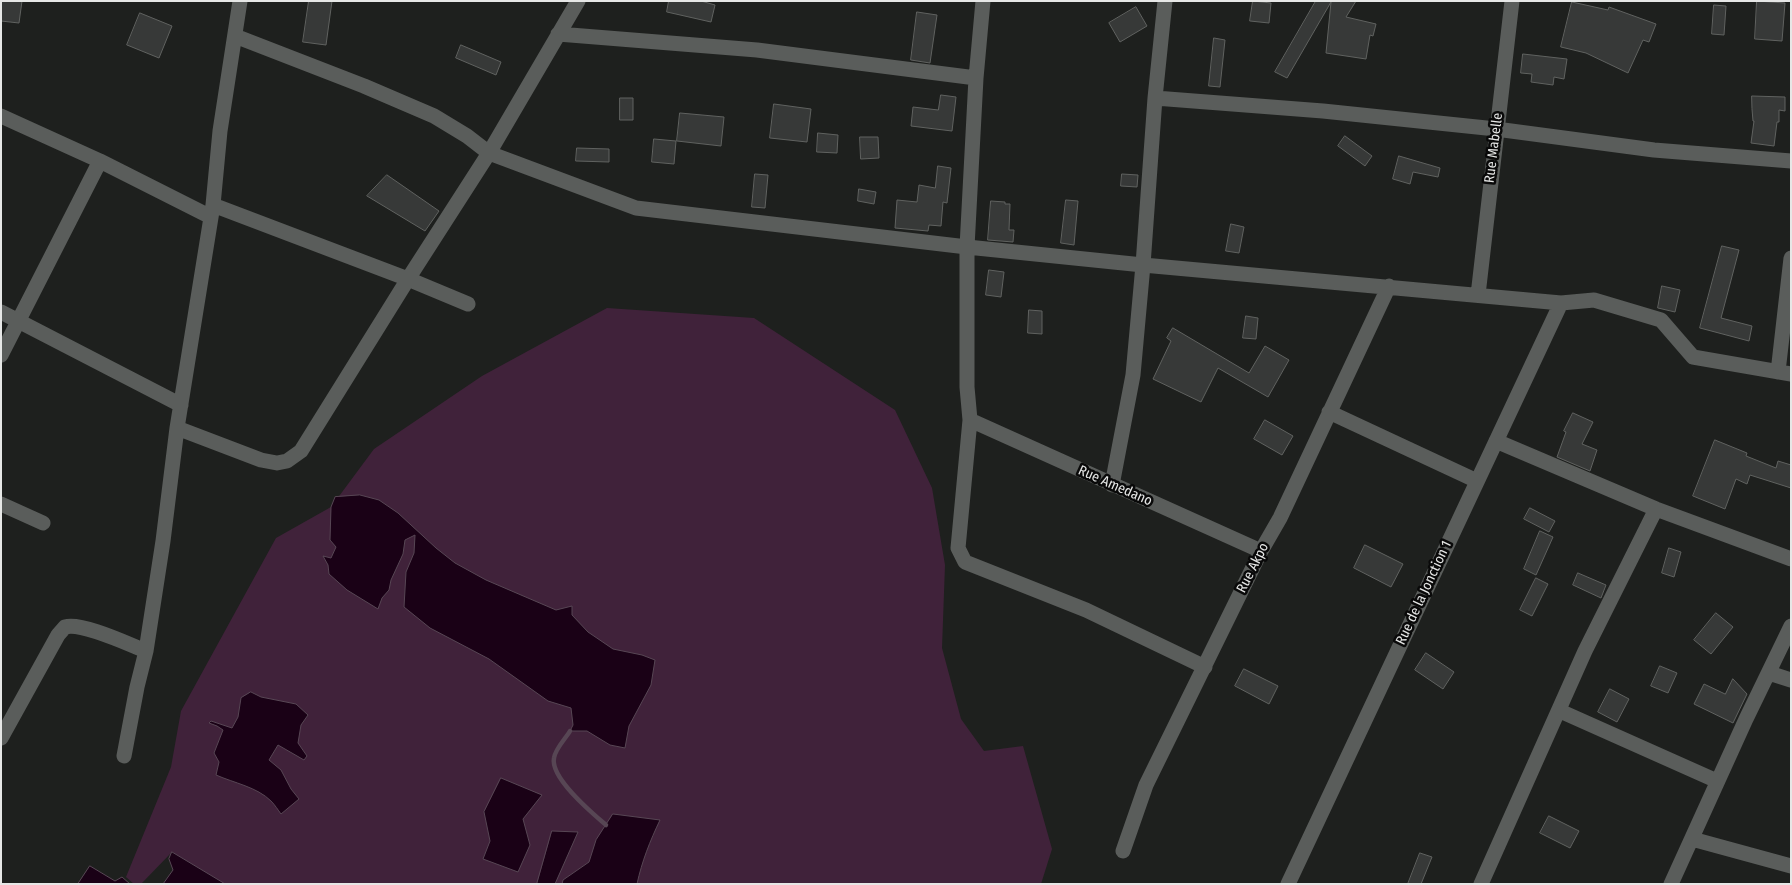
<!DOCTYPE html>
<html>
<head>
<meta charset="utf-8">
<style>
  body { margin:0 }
  #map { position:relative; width:1792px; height:885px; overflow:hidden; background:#1e201e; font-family:"Fira Sans Condensed",sans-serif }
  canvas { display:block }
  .frame { position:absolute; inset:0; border:2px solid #e6e7e6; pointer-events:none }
</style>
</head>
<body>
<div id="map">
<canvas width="1792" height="885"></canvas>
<div class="frame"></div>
</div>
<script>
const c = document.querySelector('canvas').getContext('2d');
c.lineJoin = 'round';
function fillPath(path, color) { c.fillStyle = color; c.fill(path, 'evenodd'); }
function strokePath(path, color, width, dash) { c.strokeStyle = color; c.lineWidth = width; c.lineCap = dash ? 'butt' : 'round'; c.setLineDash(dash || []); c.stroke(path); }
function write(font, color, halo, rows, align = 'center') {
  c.font = font + ' "Fira Sans Condensed",sans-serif'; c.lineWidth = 5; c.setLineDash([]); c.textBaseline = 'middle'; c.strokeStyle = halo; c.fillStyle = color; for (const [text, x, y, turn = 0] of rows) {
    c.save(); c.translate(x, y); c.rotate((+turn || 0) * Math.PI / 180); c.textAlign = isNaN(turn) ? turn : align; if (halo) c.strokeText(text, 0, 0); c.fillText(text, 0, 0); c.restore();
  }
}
fillPath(new Path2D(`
  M 607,308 L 754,318 L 895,410 L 932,488 L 945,565 L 942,648 L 961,719 L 984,751 L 1023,746 L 1052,849 L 1041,884 L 219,884 L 172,852 L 141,884 L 134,884 L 126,877 L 171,767 L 181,711 L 276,538 L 331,507 L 374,449 L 482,376 Z`), '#40223a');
const water = new Path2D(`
  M 360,495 L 379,500 L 398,513 L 436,548 L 455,563 L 486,580 L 556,610 L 572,606 L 572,615 L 588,632 L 613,649 L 642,655 L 655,660 L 651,685 L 629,726 L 625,748 L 610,745 L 587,731 L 570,731 L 573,725 L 571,708 L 548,701 L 489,659 L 430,628 L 404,607 L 406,572 L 414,553 L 415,535 L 405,540 L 403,554 L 391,580 L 389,590 L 382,598 L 378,609 L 347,590 L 329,574 L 328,565 L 323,556 L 331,558 L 336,547 L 330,540 L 331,507 L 335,497 Z
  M 251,692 L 261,697 L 296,704 L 308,715 L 301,725 L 298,743 L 307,756 L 304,760 L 278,745 L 269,760 L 281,770 L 291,789 L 299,799 L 281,814 C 278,810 275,805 271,801 C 257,787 234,783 216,775 L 219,762 L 214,753 L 223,730 L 217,726 L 209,723 L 211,721 L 232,728 L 238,717 L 241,698 Z
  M 501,778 L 542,795 L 523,819 L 530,845 L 518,872 L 483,859 L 490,841 L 484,812 Z
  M 613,814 L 660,820 C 650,841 642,861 637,884 L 562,884 L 563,880 L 589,862 L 596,840 Z
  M 552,831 L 578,832 L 555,884 L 537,884 Z
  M 172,852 L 222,882 L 225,884 L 163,884 L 173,870 L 169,859 Z
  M 90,866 L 115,881 L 122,877 L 130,884 L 78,884 Z`);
fillPath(water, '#1a0116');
strokePath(water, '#574654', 1);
strokePath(new Path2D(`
  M 570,731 C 566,738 555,749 554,758 C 550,778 592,813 606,825`), '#574654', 4.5);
const building = new Path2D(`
  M 1,1 L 22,1 L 19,23 L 1,21 Z
  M 309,1 L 332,1 L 326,45 L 303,42 Z
  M 669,1 L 701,1 L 715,5 L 711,22 L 667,12 Z
  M 1253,1 L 1271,3 L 1269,23 L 1250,21 Z
  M 1316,1 L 1356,1 L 1346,17 L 1376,24 L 1373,36 L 1370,35 L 1366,59 L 1326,53 L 1331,2 L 1287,78 L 1275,72 Z
  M 1757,1 L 1785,3 L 1782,41 L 1755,39 Z
  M 1572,2 L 1608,10 L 1609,7 L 1656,24 L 1649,42 L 1643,40 L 1628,73 L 1586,53 L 1561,47 Z
  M 1714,5 L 1726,6 L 1724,35 L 1712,34 Z
  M 1136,7 L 1147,26 L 1120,42 L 1109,23 Z
  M 917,12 L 937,15 L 930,63 L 911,60 Z
  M 140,13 L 172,26 L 159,58 L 127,45 Z
  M 1214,38 L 1225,40 L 1220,87 L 1209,86 Z
  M 461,45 L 501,62 L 496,75 L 456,58 Z
  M 1523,54 L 1567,59 L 1564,79 L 1554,77 L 1553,85 L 1531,82 L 1532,74 L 1521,73 Z
  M 941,95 L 956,97 L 952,131 L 911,126 L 913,107 L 938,110 Z
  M 1752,96 L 1785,97 L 1785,111 L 1779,110 L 1779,122 L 1777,122 L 1774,146 L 1751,143 L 1754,121 L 1753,121 L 1752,109 Z
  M 620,98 L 633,98 L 633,120 L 620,120 Z
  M 774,104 L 811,109 L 807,142 L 770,138 Z
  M 680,113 L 724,117 L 721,146 L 677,141 Z
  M 818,133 L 838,135 L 837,153 L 817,152 Z
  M 1345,136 L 1372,156 L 1365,166 L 1338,146 Z
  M 860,137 L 878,137 L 879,158 L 861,159 Z
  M 654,139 L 676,141 L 674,164 L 652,162 Z
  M 577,148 L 609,149 L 609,162 L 576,161 Z
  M 1399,156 L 1440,168 L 1438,177 L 1413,172 L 1410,184 L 1393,179 Z
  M 938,166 L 951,168 L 947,203 L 943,202 L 941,226 L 929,225 L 928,231 L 895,228 L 897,200 L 917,202 L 919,185 L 935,188 Z
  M 755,174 L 768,175 L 765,208 L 752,207 Z
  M 1122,174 L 1138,175 L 1137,187 L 1121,186 Z
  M 387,175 L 439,211 L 425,231 L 367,196 Z
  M 859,189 L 876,192 L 874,204 L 858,201 Z
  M 1066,200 L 1078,201 L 1074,245 L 1061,243 Z
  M 991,201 L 1005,202 L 1005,204 L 1010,204 L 1009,230 L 1014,230 L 1013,242 L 988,240 Z
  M 1231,224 L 1244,227 L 1239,253 L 1226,251 Z
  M 1722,246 L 1739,250 L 1721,318 L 1752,326 L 1749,341 L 1700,328 Z
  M 989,270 L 1004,272 L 1001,297 L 986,295 Z
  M 1662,286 L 1680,290 L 1675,312 L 1658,308 Z
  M 1029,310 L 1042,311 L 1042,334 L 1028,333 Z
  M 1246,316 L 1258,318 L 1256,339 L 1243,338 Z
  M 1173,328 L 1249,373 L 1265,346 L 1289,360 L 1268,397 L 1218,368 L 1201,402 L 1153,379 L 1171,341 L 1167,338 Z
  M 1573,413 L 1593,422 L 1582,444 L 1597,450 L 1590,471 L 1557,457 L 1566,432 L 1564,431 Z
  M 1265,420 L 1293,436 L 1282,455 L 1254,439 Z
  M 1715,440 L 1747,453 L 1746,456 L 1776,468 L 1778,461 L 1791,465 L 1791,488 L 1750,475 L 1747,484 L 1736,479 L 1725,509 L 1693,496 Z
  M 1530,508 L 1555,521 L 1549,532 L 1524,519 Z
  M 1540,531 L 1553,537 L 1536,575 L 1524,569 Z
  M 1365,545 L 1403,564 L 1391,587 L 1354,568 Z
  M 1669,548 L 1681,552 L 1674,577 L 1662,573 Z
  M 1578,573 L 1606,585 L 1601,598 L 1573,585 Z
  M 1536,578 L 1548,584 L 1532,616 L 1520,610 Z
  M 1716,613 L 1733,627 L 1711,654 L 1694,640 Z
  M 1426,653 L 1454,672 L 1443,689 L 1415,670 Z
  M 1660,666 L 1677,673 L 1668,693 L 1651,686 Z
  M 1244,669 L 1278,686 L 1269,704 L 1235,686 Z
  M 1733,679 L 1747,694 L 1733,723 L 1694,704 L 1704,684 L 1725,694 Z
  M 1610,689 L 1629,699 L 1617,722 L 1598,712 Z
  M 1549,816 L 1579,831 L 1570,848 L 1540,833 Z
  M 1420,853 L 1432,857 L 1421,884 L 1408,884 Z`);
fillPath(building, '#373938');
strokePath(building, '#606260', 1);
strokePath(new Path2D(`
  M 983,1 L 976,78 L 967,247 L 967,387 L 970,420 L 958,548 L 965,562 L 1086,610 L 1205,667
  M 558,34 L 757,50 L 976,78
  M 235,36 L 364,86 L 434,116 L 467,136 L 489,153 L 636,208 L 967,247 L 1143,265 L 1561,303 L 1594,300 L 1661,320 L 1693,357 L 1791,374
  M 1155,98 L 1323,111 L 1496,129 L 1654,150 L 1791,161
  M 1,116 L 100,161 L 211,217
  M 213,205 L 408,279 L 468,304
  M 1478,295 L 1512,1
  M 1,312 L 181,405
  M 1,355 L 100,161
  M 1778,372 L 1791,258
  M 1329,412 L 1477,481
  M 970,420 L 1261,551
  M 177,428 L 261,460 L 277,463 L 287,461 L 301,451 L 408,279 L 489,153 L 578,1
  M 1496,441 L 1656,509 L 1791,559
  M 1112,485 L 1133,375 L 1143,265 L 1155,98 L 1165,1
  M 1,504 L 43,523
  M 1769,673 L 1791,680
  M 1560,711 L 1717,781
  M 1,738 L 58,635 L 65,627 C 82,622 128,644 146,651
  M 124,756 L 137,687 L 146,651 L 163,541 L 177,428 L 213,205 L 220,131 L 240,1
  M 1692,839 L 1791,866
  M 1123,851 L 1146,785 L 1261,551 L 1280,518 L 1389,286
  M 1288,884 L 1561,303
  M 1481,884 L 1585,651 L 1656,509
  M 1671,884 L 1746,719 L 1791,626`), '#5a5d5b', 15);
write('14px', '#e6e7e6', '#090909', [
  ["Rue Mabelle",1494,148,-83],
  ["Rue Amedano",1115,486,24],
  ["Rue Akpo",1253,568,-63],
  ["Rue de la Jonction 1",1424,593,-65]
]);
</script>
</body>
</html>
